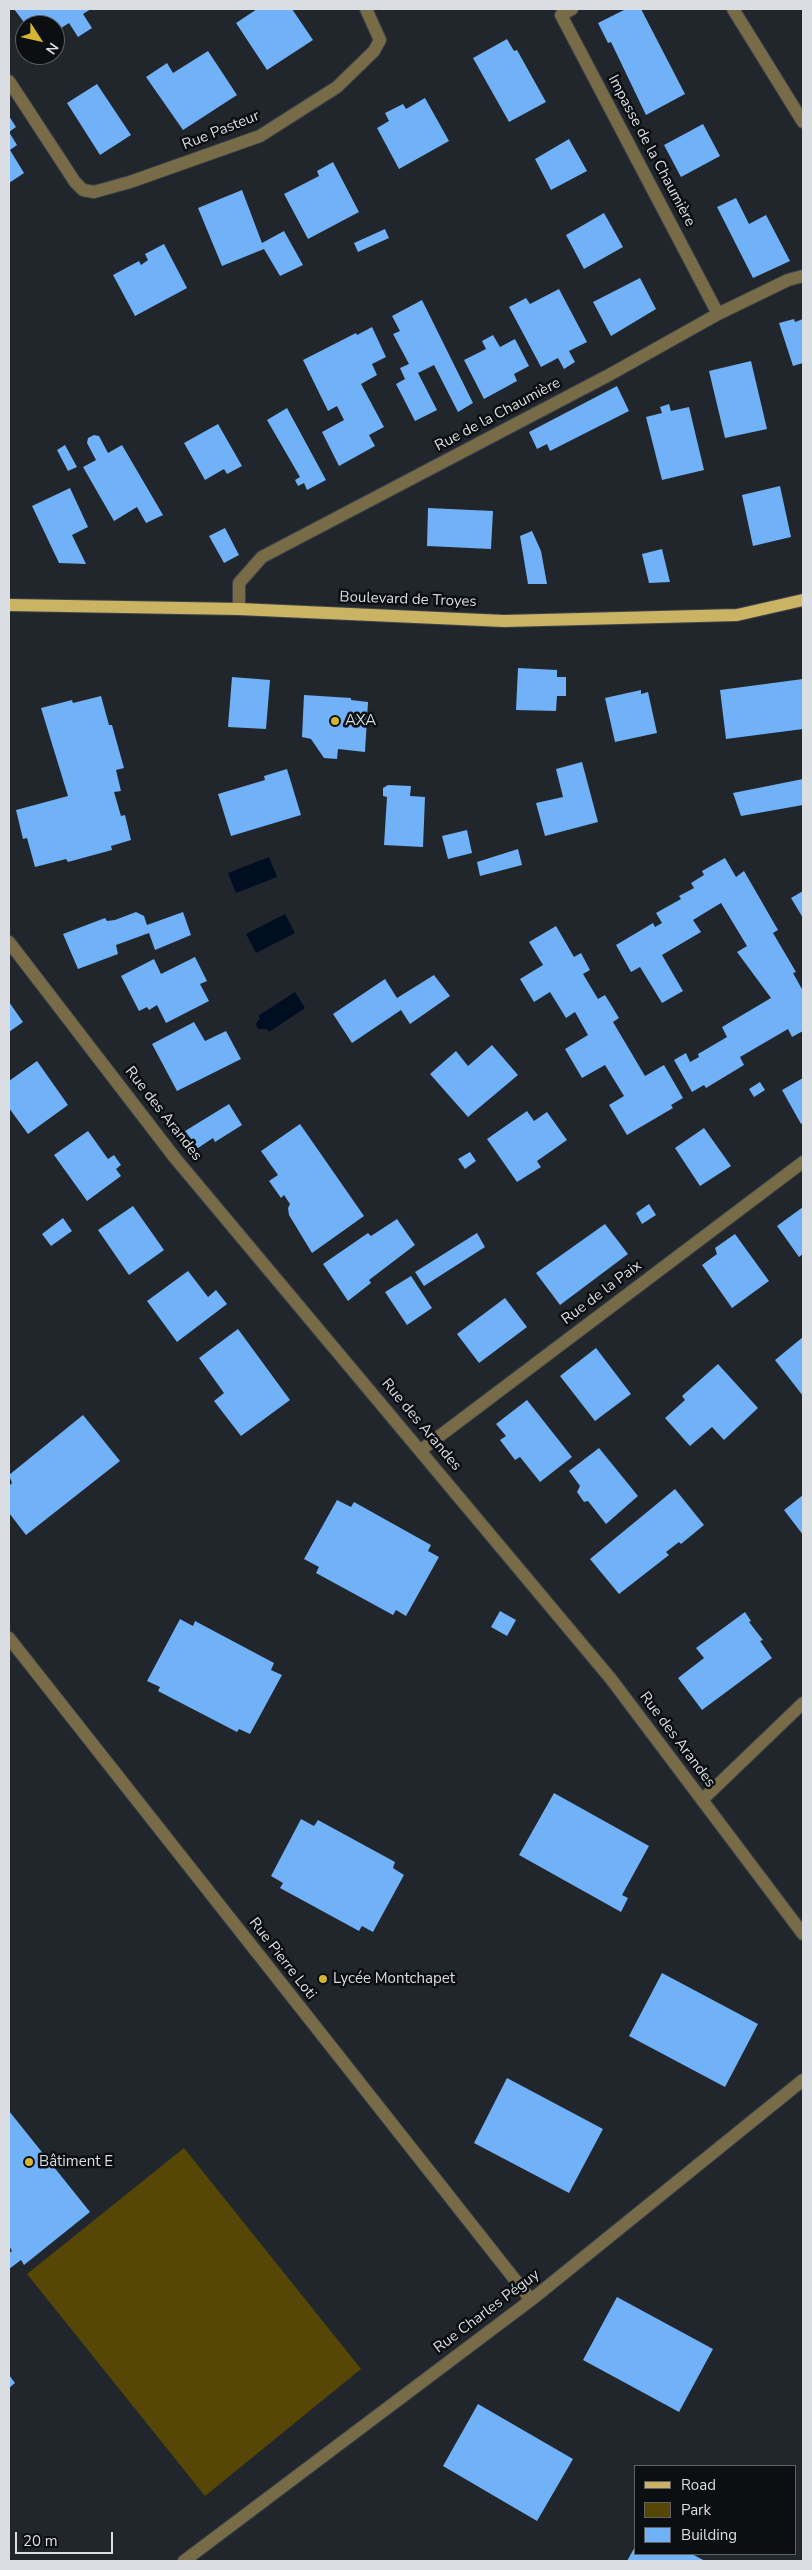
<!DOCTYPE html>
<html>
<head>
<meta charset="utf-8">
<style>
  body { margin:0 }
  #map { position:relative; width:812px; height:2570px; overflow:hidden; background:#21262c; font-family:"Nunito Sans",sans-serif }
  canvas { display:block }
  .frame { position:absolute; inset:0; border:10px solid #dadee2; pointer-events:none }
  .legend { position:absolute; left:634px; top:2465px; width:162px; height:90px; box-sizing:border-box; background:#0c0f12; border:1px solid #5e6265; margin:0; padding:6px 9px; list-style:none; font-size:15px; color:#dadee2 }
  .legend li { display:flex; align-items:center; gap:10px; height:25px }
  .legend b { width:25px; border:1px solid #5e6265 }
  .north { position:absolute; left:15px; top:15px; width:50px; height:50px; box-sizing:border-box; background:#0c0f12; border:1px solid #5e6265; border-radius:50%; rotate:125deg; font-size:14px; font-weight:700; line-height:20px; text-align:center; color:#dadee2 }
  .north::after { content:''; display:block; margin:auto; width:18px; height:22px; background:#d5b534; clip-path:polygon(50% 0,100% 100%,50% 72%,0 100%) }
  .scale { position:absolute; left:15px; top:2532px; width:98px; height:22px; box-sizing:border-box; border:2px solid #dadee2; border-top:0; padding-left:6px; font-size:15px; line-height:18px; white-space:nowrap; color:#dadee2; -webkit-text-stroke:4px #0c0f12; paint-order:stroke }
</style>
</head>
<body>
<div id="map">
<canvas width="812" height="2570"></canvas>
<div class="frame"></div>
<ul class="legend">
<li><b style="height:6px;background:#cab363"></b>Road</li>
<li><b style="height:14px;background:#564706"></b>Park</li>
<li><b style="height:14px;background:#70b1f8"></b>Building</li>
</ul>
<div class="north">N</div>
<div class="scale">20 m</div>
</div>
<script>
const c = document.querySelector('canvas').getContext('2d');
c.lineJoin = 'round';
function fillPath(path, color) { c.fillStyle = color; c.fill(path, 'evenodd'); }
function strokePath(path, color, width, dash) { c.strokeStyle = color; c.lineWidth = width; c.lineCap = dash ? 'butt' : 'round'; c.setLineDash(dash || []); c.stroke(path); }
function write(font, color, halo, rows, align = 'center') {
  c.font = font + ' "Nunito Sans",sans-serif'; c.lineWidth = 5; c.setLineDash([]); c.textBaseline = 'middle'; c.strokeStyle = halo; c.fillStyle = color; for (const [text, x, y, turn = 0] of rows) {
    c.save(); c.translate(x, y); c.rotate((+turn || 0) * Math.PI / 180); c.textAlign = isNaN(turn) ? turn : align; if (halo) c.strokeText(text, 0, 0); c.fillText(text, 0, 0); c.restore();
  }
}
fillPath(new Path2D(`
  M 184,2148 L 361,2369 L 205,2496 L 27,2274 Z`), '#564706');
fillPath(new Path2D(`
  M 269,857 L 277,877 L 236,893 L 228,873 Z
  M 285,914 L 295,933 L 256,953 L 246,934 Z
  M 295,992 L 305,1008 L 269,1032 L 267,1029 L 258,1029 L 256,1024 L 260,1018 L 258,1016 Z`), '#000e22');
fillPath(new Path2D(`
  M 14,9 L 91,9 L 83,14 L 92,28 L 78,37 L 69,23 L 55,32 L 55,25 L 26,25 Z
  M 257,9 L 292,9 L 313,40 L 267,70 L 236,23 Z
  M 626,9 L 641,9 L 685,94 L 646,115 L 611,42 L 608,43 L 598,23 Z
  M 507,39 L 514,51 L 517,50 L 546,102 L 509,122 L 473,58 Z
  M 208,51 L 237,95 L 183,130 L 146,77 L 167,63 L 173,73 Z
  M 97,84 L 131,135 L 100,155 L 67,103 Z
  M 425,98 L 449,141 L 399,169 L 377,128 L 389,121 L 385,113 L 403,104 L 406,109 Z
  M 9,116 L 16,127 L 9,132 L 17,145 L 10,150 L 24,173 L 9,183 Z
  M 703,124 L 720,156 L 681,177 L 664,145 Z
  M 569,139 L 587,171 L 551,190 L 535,159 Z
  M 333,162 L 359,212 L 308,239 L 284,194 L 319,176 L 317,171 Z
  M 242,190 L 262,243 L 284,231 L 303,265 L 280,276 L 264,249 L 222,266 L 198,208 Z
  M 736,198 L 749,224 L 766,215 L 790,261 L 753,278 L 717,207 Z
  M 604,213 L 623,247 L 584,269 L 566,235 Z
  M 385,229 L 389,238 L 358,252 L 354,243 Z
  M 164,244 L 187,288 L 135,316 L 113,275 L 139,261 L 141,265 L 148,260 L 145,254 Z
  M 640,278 L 656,309 L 611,336 L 593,302 Z
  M 559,289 L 587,342 L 569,351 L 575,362 L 564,369 L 558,358 L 541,367 L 509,307 L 526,298 L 530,304 Z
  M 422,300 L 473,403 L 458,412 L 434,365 L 418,373 L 437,410 L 415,421 L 396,384 L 405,379 L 400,368 L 409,364 L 393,334 L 400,331 L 392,316 Z
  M 794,319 L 795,322 L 803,319 L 803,363 L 793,366 L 779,323 Z
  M 372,327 L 386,357 L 372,364 L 377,375 L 361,384 L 384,427 L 369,435 L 375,446 L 339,466 L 322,432 L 344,420 L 337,406 L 328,411 L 303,360 L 356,333 L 357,335 Z
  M 493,335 L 500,347 L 515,339 L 529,366 L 514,374 L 517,381 L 484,399 L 464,360 L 486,349 L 482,341 Z
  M 751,361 L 767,429 L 725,438 L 709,371 Z
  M 617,386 L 629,411 L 550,451 L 547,444 L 537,449 L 529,432 Z
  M 669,404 L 671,411 L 689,407 L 704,470 L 662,480 L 646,417 L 662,413 L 660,407 Z
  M 287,408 L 326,480 L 307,490 L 304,483 L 298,486 L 295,480 L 300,477 L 267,420 Z
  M 218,424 L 242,466 L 227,474 L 224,469 L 205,480 L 184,443 Z
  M 94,435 L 99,436 L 108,453 L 122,445 L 163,515 L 146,523 L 137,507 L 114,521 L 83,467 L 96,460 L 87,443 L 88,438 Z
  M 65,445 L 77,467 L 68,471 L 57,450 Z
  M 780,486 L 791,537 L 753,546 L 742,495 Z
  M 70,488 L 88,527 L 72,535 L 86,564 L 59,563 L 32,506 Z
  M 428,508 L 493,511 L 491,549 L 427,546 Z
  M 225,528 L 239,555 L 224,563 L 209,536 Z
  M 532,531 L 541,551 L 547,584 L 528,584 L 520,536 Z
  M 662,549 L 670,582 L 649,583 L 642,554 Z
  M 518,668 L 557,670 L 557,677 L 566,677 L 566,696 L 557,696 L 556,711 L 516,710 Z
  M 232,677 L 270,680 L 266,729 L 228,727 Z
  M 803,679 L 803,729 L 726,739 L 720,690 Z
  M 641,690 L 641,694 L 648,692 L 657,733 L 615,742 L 605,698 Z
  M 304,695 L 351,698 L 351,700 L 368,702 L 365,752 L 338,749 L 337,759 L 324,758 L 311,739 L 302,737 Z
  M 101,696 L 109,725 L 112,725 L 124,768 L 116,770 L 121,791 L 114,792 L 121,816 L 125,815 L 131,840 L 111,846 L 112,850 L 68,862 L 66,859 L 35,867 L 27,838 L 23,839 L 16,810 L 68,796 L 41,708 L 72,700 L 73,703 Z
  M 582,762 L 598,822 L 545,836 L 536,803 L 563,797 L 556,769 Z
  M 287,769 L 301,815 L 231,836 L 218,794 L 265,780 L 264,776 Z
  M 803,779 L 803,805 L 741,816 L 733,793 Z
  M 388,785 L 411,786 L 410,796 L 425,797 L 423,847 L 384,845 L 387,797 L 383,796 L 383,788 Z
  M 467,830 L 472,853 L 448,859 L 442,836 Z
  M 518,849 L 522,865 L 480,876 L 477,862 Z
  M 725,858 L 736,877 L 744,871 L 778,930 L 773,933 L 796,972 L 793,973 L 803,991 L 803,1031 L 792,1037 L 788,1029 L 740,1057 L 744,1065 L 706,1088 L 704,1085 L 692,1092 L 674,1060 L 686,1053 L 690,1062 L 699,1057 L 698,1054 L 727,1037 L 722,1027 L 771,998 L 737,952 L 747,946 L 721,903 L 693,920 L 701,932 L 662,955 L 683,991 L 662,1003 L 640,967 L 631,972 L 616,945 L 653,923 L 655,927 L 662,923 L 656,913 L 681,899 L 679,896 L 694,888 L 691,883 L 704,875 L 702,871 Z
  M 803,891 L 803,918 L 791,898 Z
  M 136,912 L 144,916 L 147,925 L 183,912 L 191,935 L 155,950 L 149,933 L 116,945 L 118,954 L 78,969 L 63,934 L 105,918 L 107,921 L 115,920 Z
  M 556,926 L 574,957 L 581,953 L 590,970 L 583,974 L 598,999 L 605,995 L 619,1018 L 613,1022 L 645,1076 L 664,1065 L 683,1098 L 671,1105 L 673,1108 L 627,1135 L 609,1105 L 624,1096 L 605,1065 L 582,1078 L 565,1049 L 588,1035 L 575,1012 L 566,1018 L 550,992 L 534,1002 L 520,979 L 543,965 L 529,942 Z
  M 195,957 L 207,981 L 200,984 L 209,1001 L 166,1023 L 157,1005 L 149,1010 L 147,1007 L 139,1011 L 121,976 L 154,959 L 161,974 Z
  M 434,975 L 450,996 L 410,1024 L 401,1010 L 352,1043 L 333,1014 L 385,979 L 397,998 Z
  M 9,1002 L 23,1022 L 9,1032 Z
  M 194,1022 L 205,1041 L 226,1031 L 241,1059 L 177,1091 L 152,1044 Z
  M 492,1045 L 518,1075 L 468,1117 L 430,1074 L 456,1051 L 468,1066 Z
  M 37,1061 L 68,1105 L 28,1134 L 9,1108 L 9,1081 Z
  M 803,1078 L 803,1122 L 801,1124 L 782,1090 Z
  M 760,1082 L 765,1090 L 754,1097 L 749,1089 Z
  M 229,1104 L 242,1125 L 215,1142 L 213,1138 L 198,1148 L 185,1131 Z
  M 527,1111 L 534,1121 L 547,1112 L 567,1140 L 537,1161 L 541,1167 L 517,1182 L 487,1139 Z
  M 300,1124 L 364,1216 L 312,1253 L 289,1215 L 288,1208 L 290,1204 L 284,1195 L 281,1198 L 269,1181 L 278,1175 L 261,1151 Z
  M 704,1128 L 731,1166 L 700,1186 L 675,1148 Z
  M 88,1131 L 108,1159 L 114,1155 L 121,1165 L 116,1169 L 121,1176 L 87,1201 L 54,1155 Z
  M 470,1152 L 476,1161 L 465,1169 L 458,1159 Z
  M 649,1204 L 656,1215 L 642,1224 L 636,1213 Z
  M 133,1206 L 164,1250 L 129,1275 L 98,1230 Z
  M 803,1207 L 803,1254 L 799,1257 L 777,1226 Z
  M 63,1218 L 72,1231 L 51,1246 L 42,1234 Z
  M 397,1219 L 415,1245 L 369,1280 L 371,1283 L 348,1301 L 323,1264 L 368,1233 L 371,1236 Z
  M 605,1224 L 628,1254 L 560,1305 L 536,1273 Z
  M 477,1233 L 485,1247 L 424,1286 L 415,1272 Z
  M 735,1234 L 769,1281 L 732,1308 L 702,1265 L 717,1254 L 715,1248 Z
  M 188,1271 L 208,1297 L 216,1290 L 227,1304 L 177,1342 L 147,1301 Z
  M 411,1276 L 432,1308 L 407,1325 L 385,1292 Z
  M 505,1298 L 527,1327 L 479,1363 L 457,1334 Z
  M 238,1329 L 290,1400 L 241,1436 L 214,1401 L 224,1393 L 199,1358 Z
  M 803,1337 L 803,1396 L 775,1360 Z
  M 596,1348 L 631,1394 L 595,1421 L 560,1376 Z
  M 718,1364 L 758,1408 L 724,1440 L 712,1427 L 690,1446 L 665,1418 L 685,1400 L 682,1396 Z
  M 527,1400 L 572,1457 L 540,1482 L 520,1457 L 515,1460 L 500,1440 L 506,1436 L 496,1424 Z
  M 83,1415 L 120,1461 L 26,1535 L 9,1513 L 9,1486 L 12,1483 L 9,1475 Z
  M 599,1448 L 638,1496 L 606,1524 L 588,1501 L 584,1502 L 577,1492 L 580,1486 L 569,1471 Z
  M 675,1489 L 704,1525 L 681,1544 L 679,1542 L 666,1552 L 669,1555 L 619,1594 L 590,1559 Z
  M 803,1495 L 803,1535 L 784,1510 Z
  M 337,1500 L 351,1507 L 354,1502 L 431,1545 L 428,1551 L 439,1557 L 406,1616 L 396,1610 L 393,1615 L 316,1573 L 319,1567 L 304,1559 Z
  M 500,1611 L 516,1620 L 507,1636 L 491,1627 Z
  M 745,1612 L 751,1621 L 749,1622 L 763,1640 L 760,1641 L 772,1658 L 702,1710 L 678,1678 L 704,1658 L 696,1648 Z
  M 180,1619 L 193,1626 L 195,1621 L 274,1663 L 271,1670 L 282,1675 L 250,1734 L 239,1729 L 237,1732 L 158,1691 L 160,1687 L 147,1681 Z
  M 554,1793 L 649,1846 L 622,1895 L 628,1898 L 621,1912 L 519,1855 Z
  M 301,1819 L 314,1826 L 318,1820 L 395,1862 L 393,1868 L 404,1875 L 373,1932 L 362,1926 L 359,1931 L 280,1888 L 283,1883 L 271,1876 Z
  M 662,1973 L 758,2024 L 725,2087 L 629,2036 Z
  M 507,2078 L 603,2129 L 569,2193 L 474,2143 Z
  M 9,2111 L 90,2212 L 24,2265 L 21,2260 L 9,2269 L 9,2253 L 12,2251 L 9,2246 Z
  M 617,2297 L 713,2349 L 679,2412 L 583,2360 Z
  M 9,2375 L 15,2383 L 9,2388 Z
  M 478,2404 L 573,2459 L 537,2521 L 443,2466 Z
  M 636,2545 L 636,2554 L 692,2554 L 705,2561 L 627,2561 Z`), '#70b1f8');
const minor = new Path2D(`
  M 572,9 L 561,15 L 718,314
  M 733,9 L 803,122
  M 9,81 L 75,182 L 83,190 L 94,192 L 130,182 L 260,136 L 337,87 L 374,51 L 380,40 L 366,9
  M 239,609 L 239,583 L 262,557 L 609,375 L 718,314 L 788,280 L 803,276
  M 9,942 L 175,1158 L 611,1679 L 803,1934
  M 421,1450 L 803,1162
  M 9,1638 L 531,2300
  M 702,1800 L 803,1703
  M 184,2561 L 531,2300 L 803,2080`);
const major = new Path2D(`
  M 9,605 L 239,609 L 504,621 L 737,615 L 803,600`);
strokePath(minor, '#3f4349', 14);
strokePath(major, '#3f4349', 14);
strokePath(minor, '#776c47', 12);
strokePath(major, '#cab363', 12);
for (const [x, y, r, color] of [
  [335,721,5,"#d5b534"],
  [323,1979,5,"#d5b534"],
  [29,2162,5,"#d5b534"]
]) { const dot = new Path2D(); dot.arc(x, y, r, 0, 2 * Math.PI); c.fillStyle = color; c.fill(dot); strokePath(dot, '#0c0f12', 2); }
write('15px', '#dadee2', '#0c0f12', [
  ["Rue Pasteur",221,131,-22],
  ["Impasse de la Chaumière",651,151,62],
  ["Rue de la Chaumière",498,415,-28],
  ["Boulevard de Troyes",408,600,2],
  ["Rue des Arandes",163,1114,52],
  ["Rue de la Paix",602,1293,-37],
  ["Rue des Arandes",421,1425,50],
  ["Rue des Arandes",677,1740,53],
  ["Rue Pierre Loti",282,1959,52],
  ["Rue Charles Péguy",487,2312,-37]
]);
write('15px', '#dadee2', '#0c0f12', [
  ["AXA",345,721],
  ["Lycée Montchapet",333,1979],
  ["Bâtiment E",39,2162]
], 'left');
</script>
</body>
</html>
